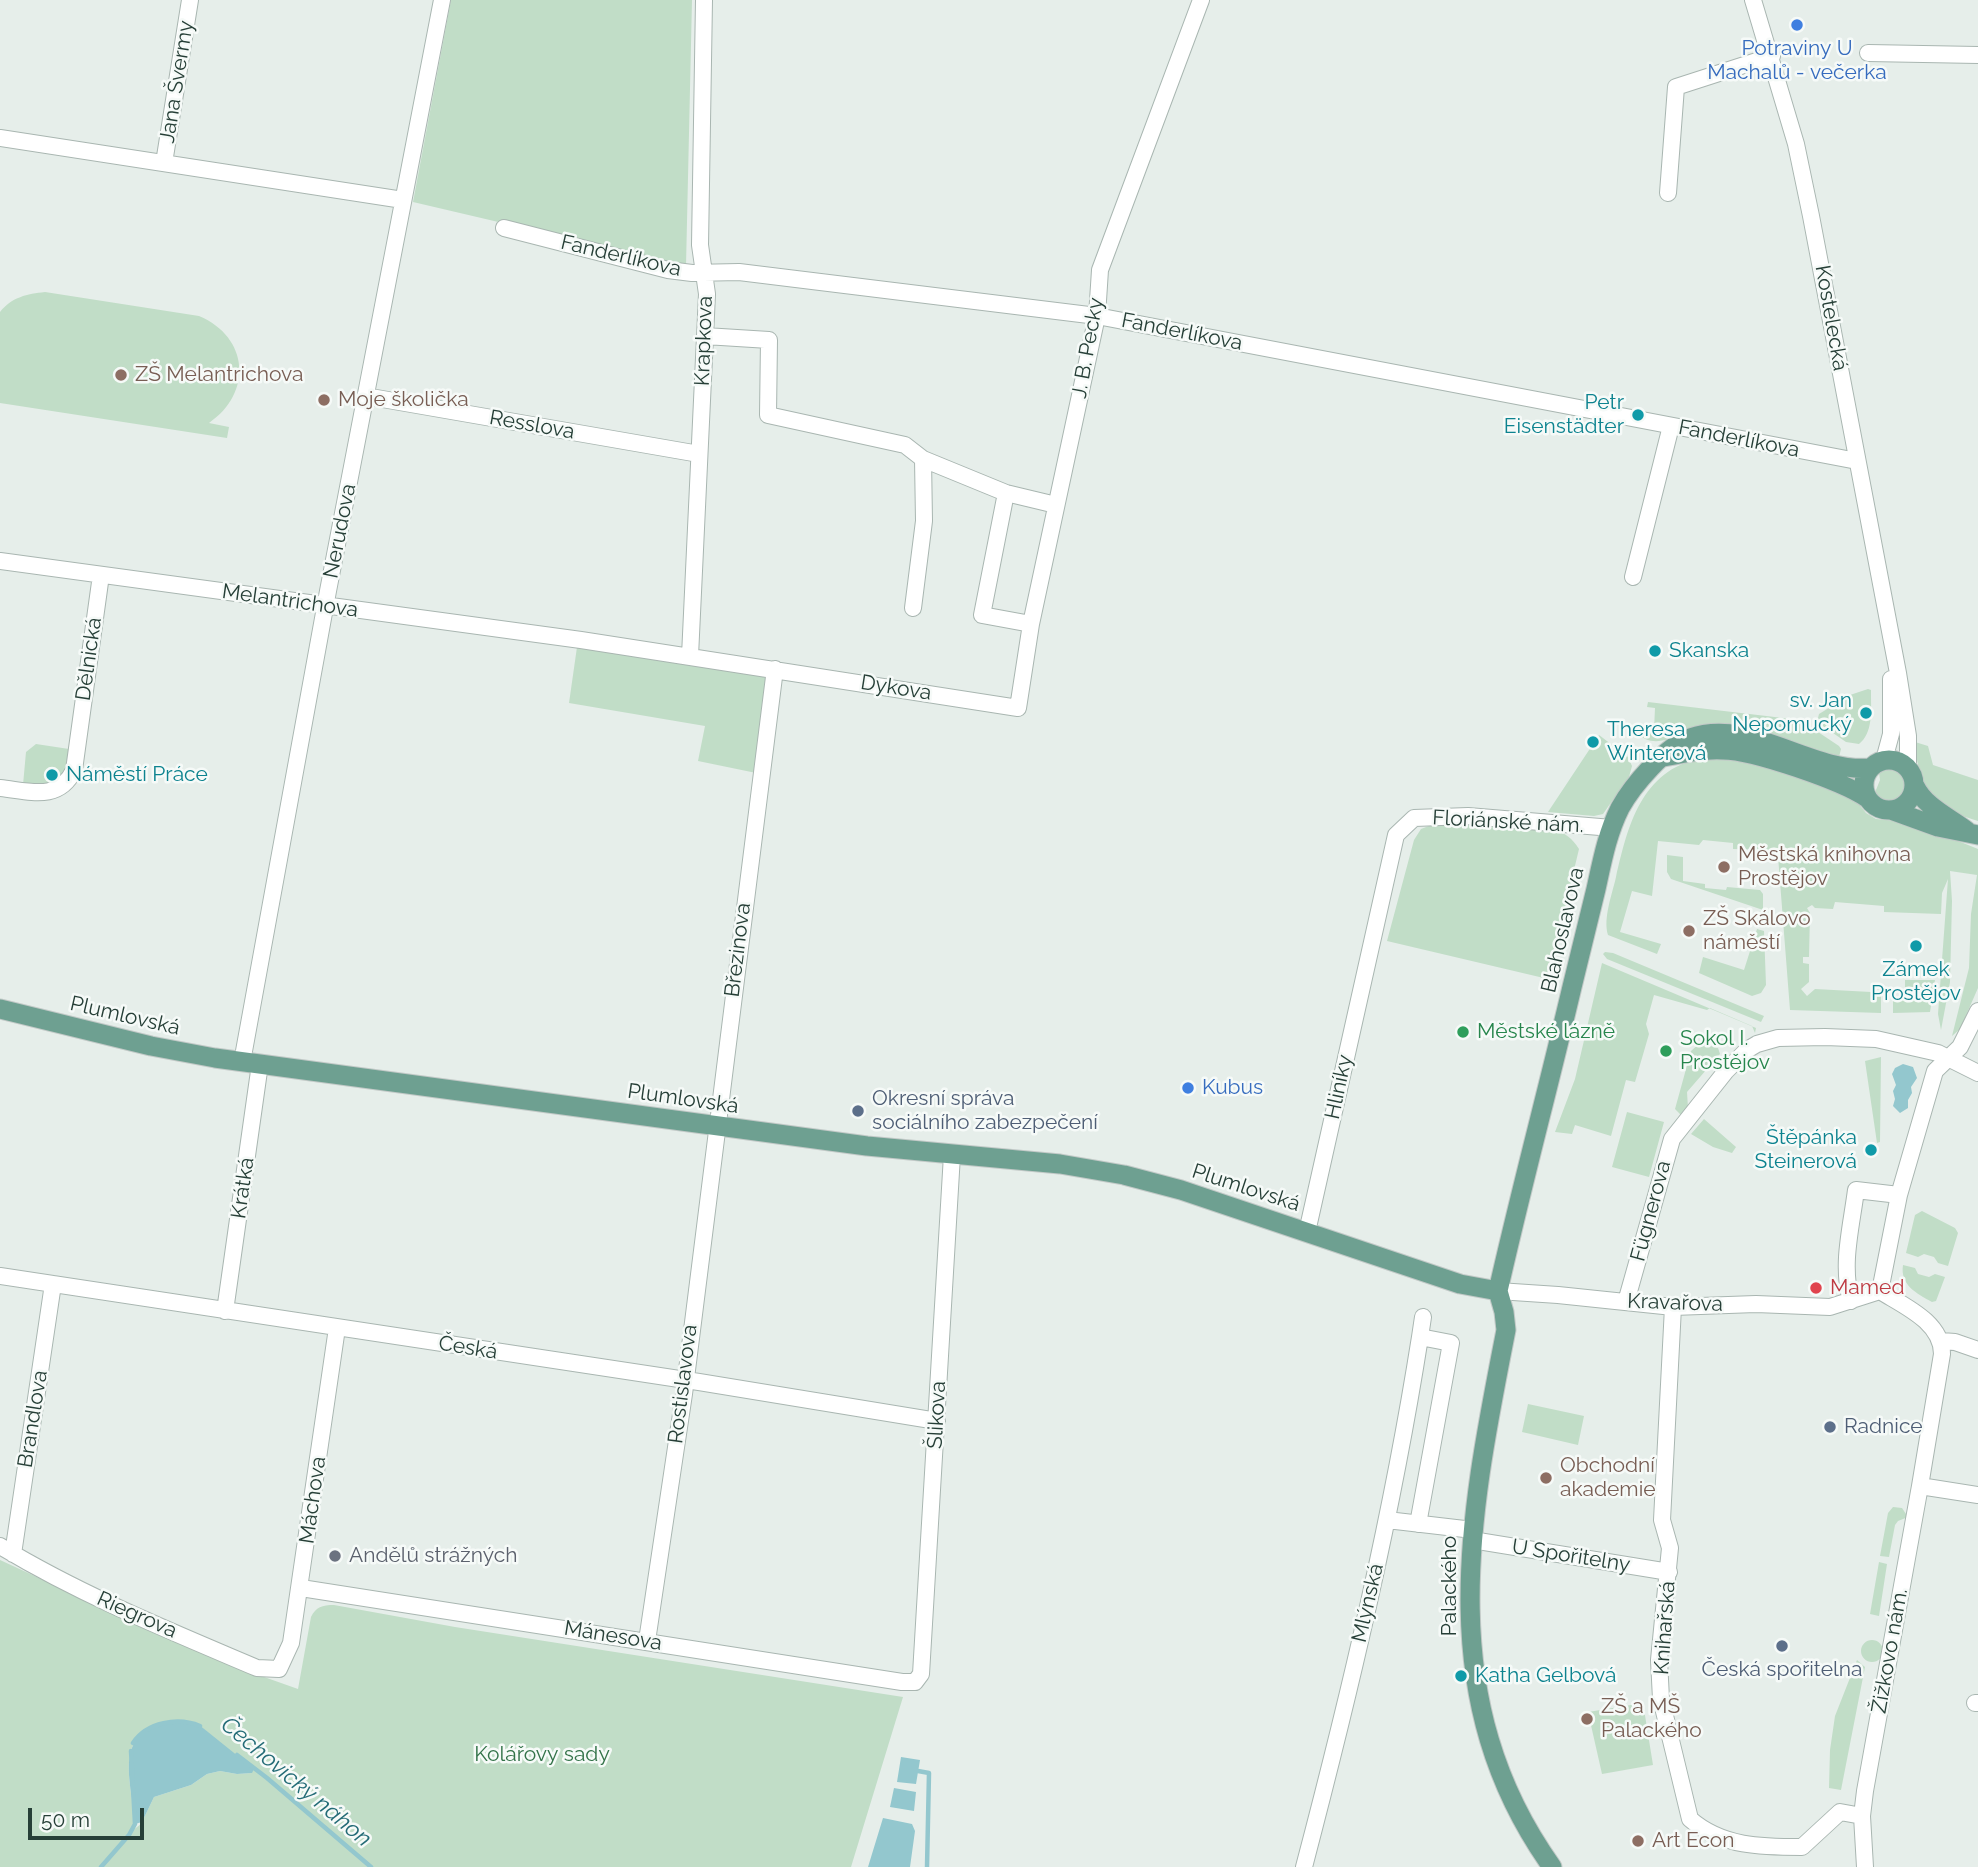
<!DOCTYPE html>
<html>
<head>
<meta charset="utf-8">
<style>
  body { margin:0 }
  #map { position:relative; width:1978px; height:1867px; overflow:hidden; background:#e6eeea; font-family:Raleway,sans-serif }
  canvas { display:block }
  .scale { position:absolute; left:28px; top:1808px; width:116px; height:32px; box-sizing:border-box; border:4px solid #263f37; border-top:0; padding-left:9px; font-size:21px; line-height:24px; white-space:nowrap; color:#263f37; -webkit-text-stroke:5px #f6faf8; paint-order:stroke }
</style>
</head>
<body>
<div id="map">
<canvas width="1978" height="1867"></canvas>
<div class="scale">50 m</div>
</div>
<script>
const c = document.querySelector('canvas').getContext('2d');
c.lineJoin = 'round';
function fillPath(path, color) { c.fillStyle = color; c.fill(path, 'evenodd'); }
function strokePath(path, color, width, dash) { c.strokeStyle = color; c.lineWidth = width; c.lineCap = dash ? 'butt' : 'round'; c.setLineDash(dash || []); c.stroke(path); }
function write(font, color, halo, rows, align = 'center') {
  c.font = font + ' Raleway,sans-serif'; c.lineWidth = 5; c.setLineDash([]); c.textBaseline = 'middle'; c.strokeStyle = halo; c.fillStyle = color; for (const [text, x, y, turn = 0] of rows) {
    c.save(); c.translate(x, y); c.rotate((+turn || 0) * Math.PI / 180); c.textAlign = isNaN(turn) ? turn : align; if (halo) c.strokeText(text, 0, 0); c.fillText(text, 0, 0); c.restore();
  }
}
fillPath(new Path2D(`
  M 451,0 L 692,0 L 686,266 L 413,202 Z
  M 45,292 L 199,316 C 249,337 253,393 209,423 L 229,427 L 227,438 L 0,403 L 0,312 C 12,297 27,294 45,292 Z
  M 578,640 L 775,669 L 761,774 L 698,761 L 705,726 L 569,703 Z
  M 1868,689 L 1871,690 L 1871,695 C 1871,711 1873,733 1859,744 L 1846,742 L 1817,722 L 1819,714 L 1850,695 Z
  M 1648,702 L 1800,720 L 1839,746 L 1841,749 L 1838,761 L 1682,734 C 1664,741 1650,747 1635,731 L 1636,728 L 1654,730 L 1655,708 L 1647,707 Z
  M 1599,735 L 1628,757 L 1632,766 L 1629,777 L 1603,814 L 1594,816 L 1548,812 Z
  M 1915,742 L 1928,746 L 1933,765 L 1978,780 L 1978,821 C 1966,817 1947,812 1937,804 C 1922,791 1916,761 1915,742 Z
  M 36,744 L 69,749 L 65,771 L 50,784 L 23,785 L 26,752 Z
  M 1734,756 L 1850,793 L 1866,813 L 1876,819 L 1897,821 L 1931,830 L 1978,849 L 1978,988 L 1960,1029 L 1952,1036 L 1969,968 L 1971,914 L 1977,875 L 1950,871 L 1952,901 L 1950,982 L 1941,1030 L 1938,1014 L 1948,879 L 1942,893 L 1941,914 L 1884,912 L 1884,906 L 1835,902 L 1833,909 L 1815,908 L 1812,905 L 1807,908 L 1810,913 L 1809,957 L 1803,957 L 1803,963 L 1809,964 L 1809,982 L 1801,989 L 1807,996 L 1815,989 L 1871,992 L 1871,995 L 1881,996 L 1881,1013 L 1790,1010 L 1778,856 L 1771,850 L 1733,849 L 1733,843 L 1703,840 L 1699,845 L 1658,841 L 1652,896 L 1632,891 L 1620,932 L 1661,944 L 1657,954 L 1608,935 C 1603,918 1612,895 1616,877 C 1628,825 1641,771 1701,758 C 1712,756 1723,757 1734,756 Z
  M 1889,768 L 1902,775 L 1906,786 L 1901,798 L 1886,803 L 1874,795 L 1880,780 L 1879,772 Z
  M 1439,822 L 1552,830 C 1565,832 1572,838 1579,849 L 1548,979 L 1387,941 L 1414,840 L 1421,829 Z
  M 1667,855 L 1683,857 L 1683,881 L 1705,884 L 1705,888 L 1726,890 L 1727,887 L 1760,890 L 1763,894 L 1763,910 L 1671,879 L 1667,872 Z
  M 1757,929 L 1764,931 L 1766,985 L 1761,993 L 1752,996 L 1699,973 L 1703,957 L 1744,970 Z
  M 1605,952 L 1613,953 L 1764,1016 L 1761,1022 L 1607,959 L 1603,954 Z
  M 1602,963 L 1756,1028 L 1755,1033 L 1752,1026 L 1710,1008 L 1707,1010 L 1654,995 L 1646,1024 L 1649,1034 L 1635,1082 L 1626,1080 L 1611,1136 L 1575,1125 L 1572,1134 L 1555,1132 L 1575,1079 Z
  M 1905,980 L 1935,980 L 1930,1012 L 1893,1013 L 1893,997 L 1905,1000 L 1910,995 L 1905,987 Z
  M 1700,1043 L 1718,1048 L 1720,1054 L 1687,1092 L 1688,1108 L 1682,1116 L 1675,1109 L 1691,1051 Z
  M 1881,1057 L 1880,1142 L 1877,1143 L 1865,1061 Z
  M 1627,1112 L 1664,1122 L 1649,1177 L 1612,1167 Z
  M 1704,1119 L 1736,1147 L 1732,1153 L 1713,1147 L 1691,1134 Z
  M 1922,1211 L 1955,1228 L 1958,1233 L 1948,1266 L 1938,1263 L 1934,1257 L 1924,1254 L 1918,1257 L 1906,1253 L 1915,1215 Z
  M 1903,1265 L 1915,1268 L 1918,1274 L 1929,1277 L 1935,1274 L 1945,1277 L 1936,1301 L 1932,1302 C 1916,1293 1900,1285 1903,1265 Z
  M 1528,1404 L 1584,1416 L 1578,1445 L 1522,1432 Z
  M 1893,1507 L 1902,1508 L 1908,1517 L 1898,1521 L 1895,1525 L 1889,1557 L 1880,1556 L 1888,1513 Z
  M 0,1560 L 219,1661 L 298,1689 L 311,1617 C 316,1607 322,1605 334,1605 L 455,1627 L 903,1697 L 851,1867 L 0,1867 ZM 170,1722 L 198,1724 L 252,1773 L 237,1774 L 220,1771 L 207,1774 L 191,1785 L 154,1797 L 141,1824 L 133,1830 L 135,1824 C 132,1780 111,1733 170,1722 Z
  M 1879,1562 L 1887,1564 L 1879,1616 L 1870,1614 Z
  M1861 1651a11 11 0 1 1 22 0a11 11 0 1 1-22 0Z
  M 1857,1660 L 1865,1667 L 1841,1790 L 1829,1788 L 1830,1750 L 1835,1716 Z
  M 1643,1703 L 1653,1765 L 1602,1774 L 1588,1712 Z`), '#c1ddc7');
fillPath(new Path2D(`
  M 1903,1064 L 1913,1067 L 1917,1078 L 1911,1087 L 1912,1093 L 1908,1100 L 1908,1108 L 1900,1113 L 1893,1106 L 1895,1099 L 1893,1091 L 1896,1085 L 1892,1074 L 1895,1068 Z
  M 170,1722 L 198,1724 L 254,1769 L 252,1773 L 237,1774 L 220,1771 L 207,1774 L 191,1785 L 154,1797 L 142,1822 L 135,1824 C 132,1780 111,1733 170,1722 Z
  M 901,1757 L 920,1760 L 916,1784 L 897,1782 Z
  M 894,1788 L 916,1792 L 914,1811 L 890,1807 Z
  M 883,1818 L 912,1824 L 915,1831 L 910,1867 L 868,1867 Z`), '#93c7ce');
strokePath(new Path2D(`
  M 133,1743 C 147,1722 178,1717 200,1726
  M 237,1755 L 267,1778 L 371,1867
  M 918,1771 L 929,1773 L 927,1867
  M 101,1867 L 129,1835 L 135,1824 L 131,1751`), '#93c7ce', 4.5);
const minor = new Path2D(`
  M 1753,0 L 1796,144 L 1811,216 L 1898,673 L 1908,736 L 1908,768
  M 1868,53 L 1978,55
  M 0,138 L 403,200
  M 164,163 L 190,0
  M 1668,193 L 1676,87 L 1772,56
  M 504,228 L 668,270 L 692,273 L 739,272 L 1097,316 L 1857,461
  M 705,336 L 769,340 L 768,415 L 905,445 L 923,459 L 924,521 L 913,608
  M 365,396 L 699,454
  M 923,459 L 1006,493 L 1056,505
  M 1006,493 L 982,615 L 1031,624
  M 0,561 L 581,640 L 1018,708 L 1031,624 L 1097,316 L 1100,270 L 1201,0
  M 1633,577 L 1671,426
  M 690,656 L 707,294 L 700,245 L 704,0
  M 1884,760 L 1891,734 L 1891,679
  M 0,788 C 29,791 59,802 74,770 L 101,575
  M 242,1062 L 328,591 L 442,0
  M 1307,1232 L 1396,835 L 1414,818 L 1468,816 L 1612,828
  M 0,1276 L 699,1382 L 937,1421
  M 1498,1291 L 1558,1295 L 1673,1307 L 1756,1304 L 1830,1307 L 1880,1291
  M 1880,1291 L 1899,1195 L 1935,1071 L 1960,1047 L 1978,1011
  M 1880,1291 C 1904,1306 1942,1322 1942,1354 L 1920,1486 L 1978,1495
  M 1851,1301 C 1841,1264 1851,1229 1856,1190 L 1899,1195
  M 1626,1302 L 1672,1139 L 1726,1071 L 1747,1050 L 1757,1044 L 1778,1038 L 1825,1037 L 1876,1039 L 1938,1053 L 1978,1073
  M 1673,1307 L 1662,1520 L 1670,1548 L 1659,1660 L 1661,1699 L 1690,1819 C 1722,1847 1762,1847 1802,1847 L 1840,1812 L 1862,1816
  M 225,1311 L 260,1064
  M 1420,1337 L 1423,1317
  M 1941,1341 L 1955,1342 L 1978,1350
  M 1387,1520 L 1473,1530
  M 1472,1540 L 1669,1572
  M 0,1546 C 81,1595 170,1631 257,1668 L 279,1669 L 291,1643 L 337,1328
  M 13,1554 L 53,1284
  M 301,1588 L 902,1682 L 915,1682 L 921,1674 L 952,1155
  M 647,1641 L 684,1394 L 775,669
  M 1975,1703 L 1978,1703
  M 1304,1867 C 1350,1692 1392,1515 1420,1337 L 1451,1343 L 1418,1524
  M 1865,1867 L 1862,1816 L 1865,1791 L 1920,1486`);
const major = new Path2D(`
  M 1664,757 C 1684,753 1703,749 1723,750 C 1753,750 1842,781 1867,798
  M1864 785a25 25 0 1 1 50 0a25 25 0 1 1-50 0Z
  M 1915,786 C 1925,807 1949,817 1967,831
  M 1891,810 L 1938,827 L 1978,835
  M 0,1009 L 151,1046 L 215,1058 L 867,1146 L 1060,1164 L 1124,1175 L 1181,1190 L 1460,1284 L 1498,1291
  M 1552,1867 C 1432,1699 1469,1518 1506,1330 L 1504,1312 L 1498,1291 C 1521,1189 1548,1089 1572,987 C 1580,955 1588,922 1596,889 C 1602,862 1607,834 1620,808 C 1632,786 1666,746 1690,738 C 1751,717 1809,773 1870,768`);
strokePath(minor, '#a9b6b1', 18);
strokePath(major, '#c2c9c7', 21);
strokePath(minor, '#fff', 16);
strokePath(major, '#6ea091', 19);
for (const [x, y, r, color] of [
  [1797,25,7,"#3f7fe0"],
  [121,375,7,"#8d6e63"],
  [324,400,7,"#8d6e63"],
  [1638,415,7,"#0f9aa8"],
  [1655,651,7,"#0f9aa8"],
  [1866,713,7,"#0f9aa8"],
  [1593,742,7,"#0f9aa8"],
  [52,775,7,"#0f9aa8"],
  [1724,867,7,"#8d6e63"],
  [1689,931,7,"#8d6e63"],
  [1916,946,7,"#0f9aa8"],
  [1463,1032,7,"#2e9e5b"],
  [1666,1051,7,"#2e9e5b"],
  [1188,1088,7,"#3f7fe0"],
  [858,1111,7,"#5c6f8a"],
  [1871,1150,7,"#0f9aa8"],
  [1816,1288,7,"#e0444e"],
  [1830,1427,7,"#5c6f8a"],
  [1546,1478,7,"#8d6e63"],
  [335,1556,7,"#6b7280"],
  [1782,1646,7,"#5c6f8a"],
  [1461,1676,7,"#0f9aa8"],
  [1587,1719,7,"#8d6e63"],
  [1638,1841,7,"#8d6e63"]
]) { const dot = new Path2D(); dot.arc(x, y, r, 0, 2 * Math.PI); c.fillStyle = color; c.fill(dot); strokePath(dot, '#f6faf8', 2.5); }
write('21px', '#366cbe', '#f6faf8', [
  ["Potraviny U",1797,49],
  ["Machalů - večerka",1797,73],
  ["Kubus",1202,1088,"left"]
]);
write('21px', '#263f37', '#f6faf8', [
  ["Jana Švermy",177,82,-81],
  ["Fanderlíkova",621,256,13],
  ["Kostelecká",1831,318,80],
  ["Fanderlíkova",1182,332,11],
  ["Krapkova",704,341,-88],
  ["J. B. Pecky",1088,348,-80],
  ["Resslova",532,425,10],
  ["Fanderlíkova",1739,439,11],
  ["Nerudova",340,531,-79],
  ["Melantrichova",290,601,8],
  ["Dělnická",89,659,-82],
  ["Dykova",896,688,9],
  ["Floriánské nám.",1508,822,3],
  ["Blahoslavova",1563,930,-77],
  ["Březinova",738,950,-83],
  ["Plumlovská",125,1016,13],
  ["Hliníky",1339,1087,-78],
  ["Plumlovská",683,1099,8],
  ["Krátká",243,1188,-82],
  ["Plumlovská",1246,1188,18],
  ["Fügnerova",1651,1211,-75],
  ["Kravařova",1675,1303,2],
  ["Česká",468,1348,9],
  ["Rostislavova",683,1384,-83],
  ["Šlikova",937,1415,-87],
  ["Brandlova",33,1419,-81],
  ["Máchova",313,1500,-82],
  ["U Spořitelny",1571,1556,9],
  ["Palackého",1450,1586,-90],
  ["Mlýnská",1368,1603,-77],
  ["Riegrova",137,1615,24],
  ["Knihařská",1665,1628,-86],
  ["Mánesova",613,1636,9],
  ["Žižkovo nám.",1890,1651,-80]
]);
write('21px', '#785e54', '#f6faf8', [
  ["ZŠ Melantrichova",135,375],
  ["Moje školička",338,400],
  ["Městská knihovna",1738,855],
  ["Prostějov",1738,879],
  ["ZŠ Skálovo",1703,919],
  ["náměstí",1703,943],
  ["Obchodní",1560,1466],
  ["akademie",1560,1490],
  ["ZŠ a MŠ",1601,1707],
  ["Palackého",1601,1731],
  ["Art Econ",1652,1841]
], 'left');
write('21px', '#0d838f', '#f6faf8', [
  ["Petr",1624,403,"right"],
  ["Eisenstädter",1624,427,"right"],
  ["Skanska",1669,651],
  ["sv. Jan",1852,701,"right"],
  ["Nepomucký",1852,725,"right"],
  ["Theresa",1607,730],
  ["Winterová",1607,754],
  ["Náměstí Práce",66,775],
  ["Zámek",1916,970,"center"],
  ["Prostějov",1916,994,"center"],
  ["Štěpánka",1857,1138,"right"],
  ["Steinerová",1857,1162,"right"],
  ["Katha Gelbová",1475,1676]
], 'left');
write('21px', '#27864d', '#f6faf8', [
  ["Městské lázně",1477,1032],
  ["Sokol I.",1680,1039],
  ["Prostějov",1680,1063]
], 'left');
write('21px', '#4e5e75', '#f6faf8', [
  ["Okresní správa",872,1099],
  ["sociálního zabezpečení",872,1123],
  ["Radnice",1844,1427],
  ["Česká spořitelna",1782,1670,"center"]
], 'left');
write('21px', '#be3a42', '#f6faf8', [
  ["Mamed",1830,1288]
], 'left');
write('21px', '#5b616d', '#f6faf8', [
  ["Andělů strážných",349,1556]
], 'left');
write('21px', '#337349', '#f6faf8', [
  ["Kolářovy sady",542,1755]
]);
write('italic 23px', '#246c77', '#f6faf8', [
  ["Čechovický náhon",296,1782,40]
]);
</script>
</body>
</html>
